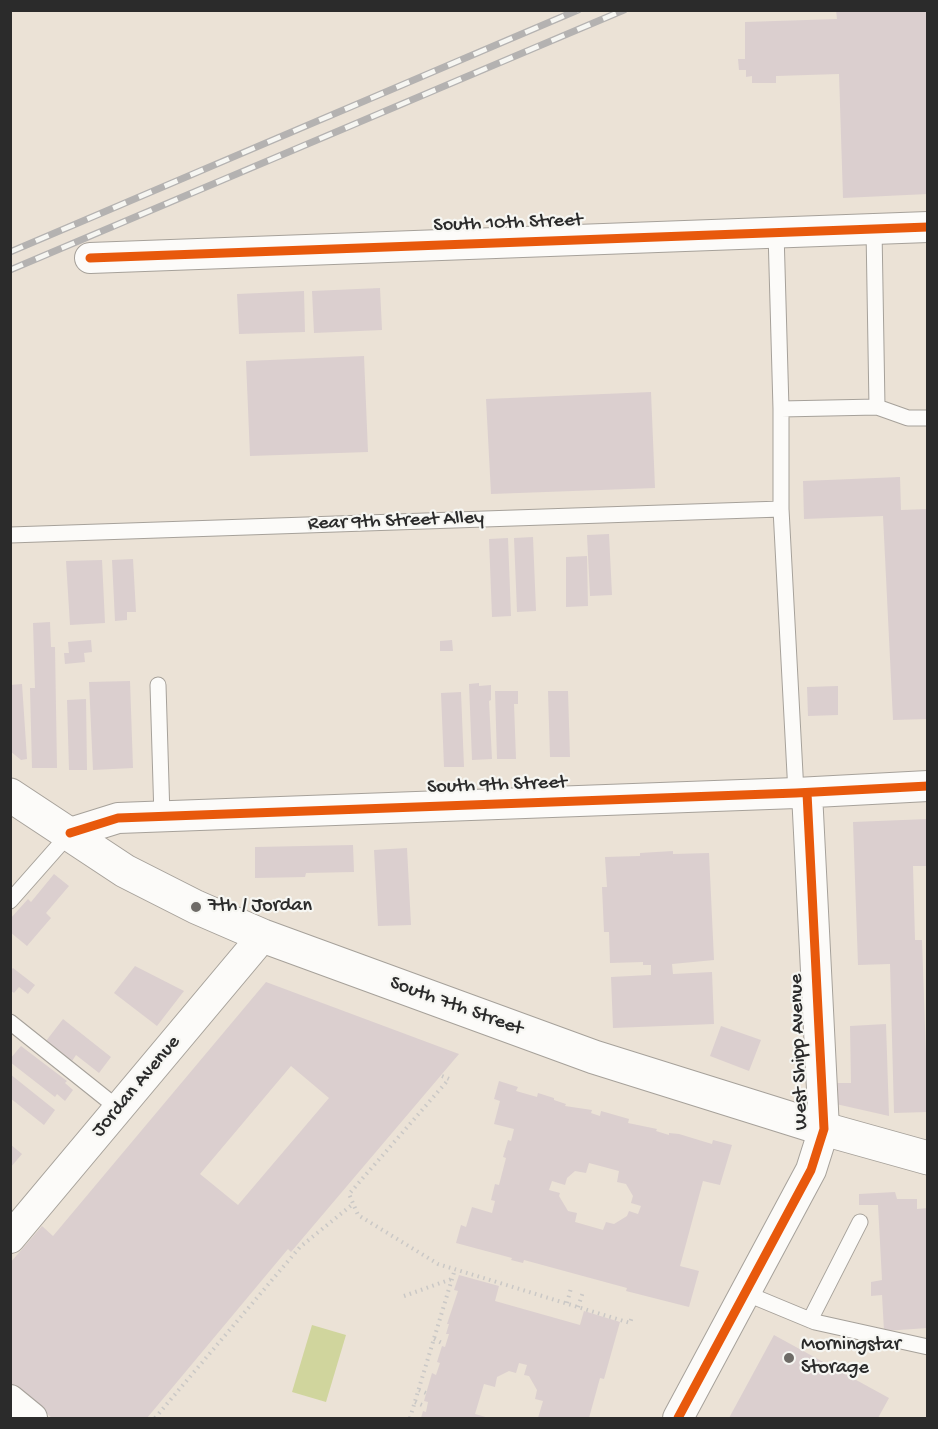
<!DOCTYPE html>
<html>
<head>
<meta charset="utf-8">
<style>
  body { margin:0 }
  #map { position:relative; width:938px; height:1429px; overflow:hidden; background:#ebe2d6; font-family:"Gochi Hand",sans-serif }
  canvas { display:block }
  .frame { position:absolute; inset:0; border:12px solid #2b2b2b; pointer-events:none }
</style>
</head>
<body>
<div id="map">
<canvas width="938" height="1429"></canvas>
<div class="frame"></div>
</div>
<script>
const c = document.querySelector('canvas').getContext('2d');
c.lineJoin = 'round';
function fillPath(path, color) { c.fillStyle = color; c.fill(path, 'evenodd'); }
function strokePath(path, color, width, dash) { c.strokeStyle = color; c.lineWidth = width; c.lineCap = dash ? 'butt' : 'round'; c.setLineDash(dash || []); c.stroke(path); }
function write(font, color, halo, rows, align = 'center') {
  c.font = font + ' "Gochi Hand",sans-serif'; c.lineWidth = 4.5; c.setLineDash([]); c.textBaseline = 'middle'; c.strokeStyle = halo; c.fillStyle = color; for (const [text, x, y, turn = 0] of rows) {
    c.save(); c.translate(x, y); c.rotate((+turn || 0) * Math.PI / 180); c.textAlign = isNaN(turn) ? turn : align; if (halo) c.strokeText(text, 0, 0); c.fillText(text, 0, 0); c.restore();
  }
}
fillPath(new Path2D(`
  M 312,1325 L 346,1335 L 326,1402 L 292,1392 Z`), '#d0d59d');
fillPath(new Path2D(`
  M 836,10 L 928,10 L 928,194 L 843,198 L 839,74 L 776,76 L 776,83 L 752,83 L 752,76 L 746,77 L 746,70 L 739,70 L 738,59 L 745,59 L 745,22 L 837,19 Z
  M 380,288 L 382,330 L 314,333 L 312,291 Z
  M 304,291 L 305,332 L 239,334 L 237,294 Z
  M 364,356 L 368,452 L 250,456 L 246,361 Z
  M 651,392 L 655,488 L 491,494 L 486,399 Z
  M 900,477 L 901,510 L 928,509 L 928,719 L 893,720 L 883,516 L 804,519 L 803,481 Z
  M 609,534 L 612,595 L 590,596 L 587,535 Z
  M 533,537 L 536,611 L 517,612 L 514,538 Z
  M 508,538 L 511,616 L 492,617 L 489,539 Z
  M 587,556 L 588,606 L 566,607 L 566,557 Z
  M 133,559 L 136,612 L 127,612 L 127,620 L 115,621 L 112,560 Z
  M 102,560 L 105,623 L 70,625 L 66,561 Z
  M 50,622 L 51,647 L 55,647 L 57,768 L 32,768 L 30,688 L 35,688 L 33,623 Z
  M 91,640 L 92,652 L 84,653 L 85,662 L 65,664 L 64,653 L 69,653 L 68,642 Z
  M 452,640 L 453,651 L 440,651 L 440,641 Z
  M 130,681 L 133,768 L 93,770 L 89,682 Z
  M 479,683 L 479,686 L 491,685 L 491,700 L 489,701 L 492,759 L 472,760 L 469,684 Z
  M 22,684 L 27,759 L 21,760 L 10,751 L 10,685 Z
  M 838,686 L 838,715 L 808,716 L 807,687 Z
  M 495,691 L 518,691 L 518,704 L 514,704 L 516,759 L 497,759 Z
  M 548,691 L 568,691 L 570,757 L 550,757 Z
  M 461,692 L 464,767 L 444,767 L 441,693 Z
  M 86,699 L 87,770 L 69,770 L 67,700 Z
  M 928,819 L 928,866 L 913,866 L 915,940 L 922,940 L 928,1112 L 894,1113 L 890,964 L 858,965 L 853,822 Z
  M 353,845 L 354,872 L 306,873 L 305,877 L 255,878 L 255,847 Z
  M 407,848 L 411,925 L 378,926 L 374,850 Z
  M 673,851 L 673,854 L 709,853 L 714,960 L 672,964 L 673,974 L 712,972 L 714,1024 L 613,1028 L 611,977 L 651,975 L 651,965 L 643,965 L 643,962 L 610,963 L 609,932 L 604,932 L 602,887 L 607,887 L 605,857 L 640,856 L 640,853 Z
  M 54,874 L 69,886 L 46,913 L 51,918 L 27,946 L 10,932 L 10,919 L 28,899 L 31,902 Z
  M 135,966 L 184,991 L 157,1026 L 114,993 Z
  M 13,968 L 35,985 L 28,994 L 19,987 L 14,993 L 10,990 L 10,971 Z
  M 266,982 L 459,1054 L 291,1252 L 288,1249 L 147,1418 L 52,1418 L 10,1383 L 10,1263 L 42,1226 L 53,1236 ZM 291,1066 L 329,1098 L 238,1205 L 200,1174 Z
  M 63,1019 L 111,1057 L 99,1073 L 76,1055 L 72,1061 L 46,1041 Z
  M 886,1024 L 889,1116 L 836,1104 L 836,1083 L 851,1083 L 850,1026 Z
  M 721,1026 L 761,1040 L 749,1071 L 710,1056 Z
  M 21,1046 L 67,1081 L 65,1083 L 73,1090 L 65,1101 L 57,1094 L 55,1097 L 10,1062 L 10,1059 Z
  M 10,1074 L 55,1110 L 44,1125 L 10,1098 Z
  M 499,1081 L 518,1087 L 516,1091 L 537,1097 L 538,1093 L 554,1098 L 554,1100 L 566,1104 L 565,1106 L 592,1110 L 591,1113 L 600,1116 L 601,1111 L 629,1119 L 628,1123 L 657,1129 L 656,1131 L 669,1135 L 669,1133 L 679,1134 L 712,1144 L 713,1140 L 732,1145 L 720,1185 L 703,1181 L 680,1266 L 699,1271 L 689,1307 L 626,1291 L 627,1288 L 524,1260 L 523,1263 L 511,1260 L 512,1258 L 456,1243 L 461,1225 L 466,1227 L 472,1207 L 492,1213 L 495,1201 L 491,1200 L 495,1184 L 499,1185 L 506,1158 L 503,1157 L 508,1140 L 511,1141 L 514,1129 L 494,1124 L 500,1101 L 494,1099 ZM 589,1163 L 619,1171 L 617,1182 L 626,1184 L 633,1196 L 631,1203 L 641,1206 L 638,1214 L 629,1211 L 627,1216 L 614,1224 L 606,1222 L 603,1230 L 575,1222 L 577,1213 L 568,1211 L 559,1196 L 560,1193 L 549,1190 L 552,1181 L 565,1185 L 567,1178 L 575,1171 L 586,1173 Z
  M 10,1144 L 22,1154 L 10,1168 Z
  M 895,1192 L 897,1199 L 917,1199 L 917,1209 L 928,1208 L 928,1328 L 884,1331 L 882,1295 L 871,1296 L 871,1282 L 882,1280 L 878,1205 L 859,1205 L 859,1194 Z
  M 459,1275 L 499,1286 L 495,1301 L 580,1325 L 584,1311 L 620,1322 L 604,1379 L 600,1378 L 589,1418 L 538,1418 L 543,1401 L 535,1399 L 537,1390 L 529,1376 L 524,1375 L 527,1365 L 519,1363 L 516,1373 L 509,1371 L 497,1377 L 495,1387 L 484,1384 L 475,1414 L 489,1418 L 421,1418 L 423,1411 L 426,1412 L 428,1402 L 424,1401 L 432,1373 L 436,1375 L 440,1363 L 437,1362 L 442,1346 L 445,1347 L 449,1334 L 446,1334 L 449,1324 L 447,1324 L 458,1291 L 454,1290 Z
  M 774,1335 L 889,1398 L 878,1418 L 729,1418 Z`), '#dbcfcf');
const lane = new Path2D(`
  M 874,229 L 877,407
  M 776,232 L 781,409 L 781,509 L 796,793
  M 781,409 L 877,407 L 908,418 L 928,418
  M 10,535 L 781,509
  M 158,685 L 162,817
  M 10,901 L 70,833
  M 10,1022 L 119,1109
  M 745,1293 L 815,1322 L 928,1347
  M 810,1320 L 860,1222`);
const street = new Path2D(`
  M 90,258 L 928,227
  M 70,833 L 118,818 L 796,793 L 928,786
  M 10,1238 L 263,936
  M 10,1400 L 32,1418
  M 678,1418 L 811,1170 L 824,1129 L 807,793`);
const primary = new Path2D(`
  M 10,795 L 125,871 L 196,907 L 263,936 L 594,1057 L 824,1129 L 928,1158`);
strokePath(lane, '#a6a19a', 17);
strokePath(street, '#a6a19a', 32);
strokePath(primary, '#a6a19a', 35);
strokePath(new Path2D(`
  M 442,1076 L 449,1079 L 349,1194 L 358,1215 L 438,1264 L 630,1323 L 632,1317
  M 404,1296 L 452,1279
  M 567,1303 L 571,1288
  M 578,1307 L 583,1292
  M 434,1339 L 442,1343
  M 419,1390 L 428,1394
  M 415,1402 L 424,1406
  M 155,1418 L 300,1247 L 353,1204
  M 410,1418 L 455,1269`), '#cac8c6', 4, [1.5, 4.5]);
strokePath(lane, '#fcfbf9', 15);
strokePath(street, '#fcfbf9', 30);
strokePath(primary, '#fcfbf9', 33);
const rail = new Path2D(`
  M 10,252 L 578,10
  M 10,270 L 624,10`);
strokePath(rail, '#b4b2b1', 7);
strokePath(rail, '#f6f6f2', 4.5, [14]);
strokePath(new Path2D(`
  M 90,258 L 928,227
  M 70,833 L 118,818 L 796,793 L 928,786
  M 678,1418 L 811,1170 L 824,1129 L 807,793`), '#e8590c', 9);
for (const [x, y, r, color] of [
  [196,907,6,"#6e6b67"],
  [789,1358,6,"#6e6b67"]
]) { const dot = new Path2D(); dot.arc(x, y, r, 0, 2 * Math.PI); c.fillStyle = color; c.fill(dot); strokePath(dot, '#f6f6f2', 2); }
write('20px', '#2b2b2b', '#f6f6f2', [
  ["South 10th Street",508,224,-2],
  ["Rear 9th Street Alley",396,522,-2],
  ["South 9th Street",497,786,-2],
  ["South 7th Street",456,1007,20],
  ["West Shipp Avenue",800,1052,-92],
  ["Jordan Avenue",137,1087,-50]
]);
write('20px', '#2b2b2b', '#f6f6f2', [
  ["7th / Jordan",208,907],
  ["Morningstar",801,1346],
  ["Storage",801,1369]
], 'left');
</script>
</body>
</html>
